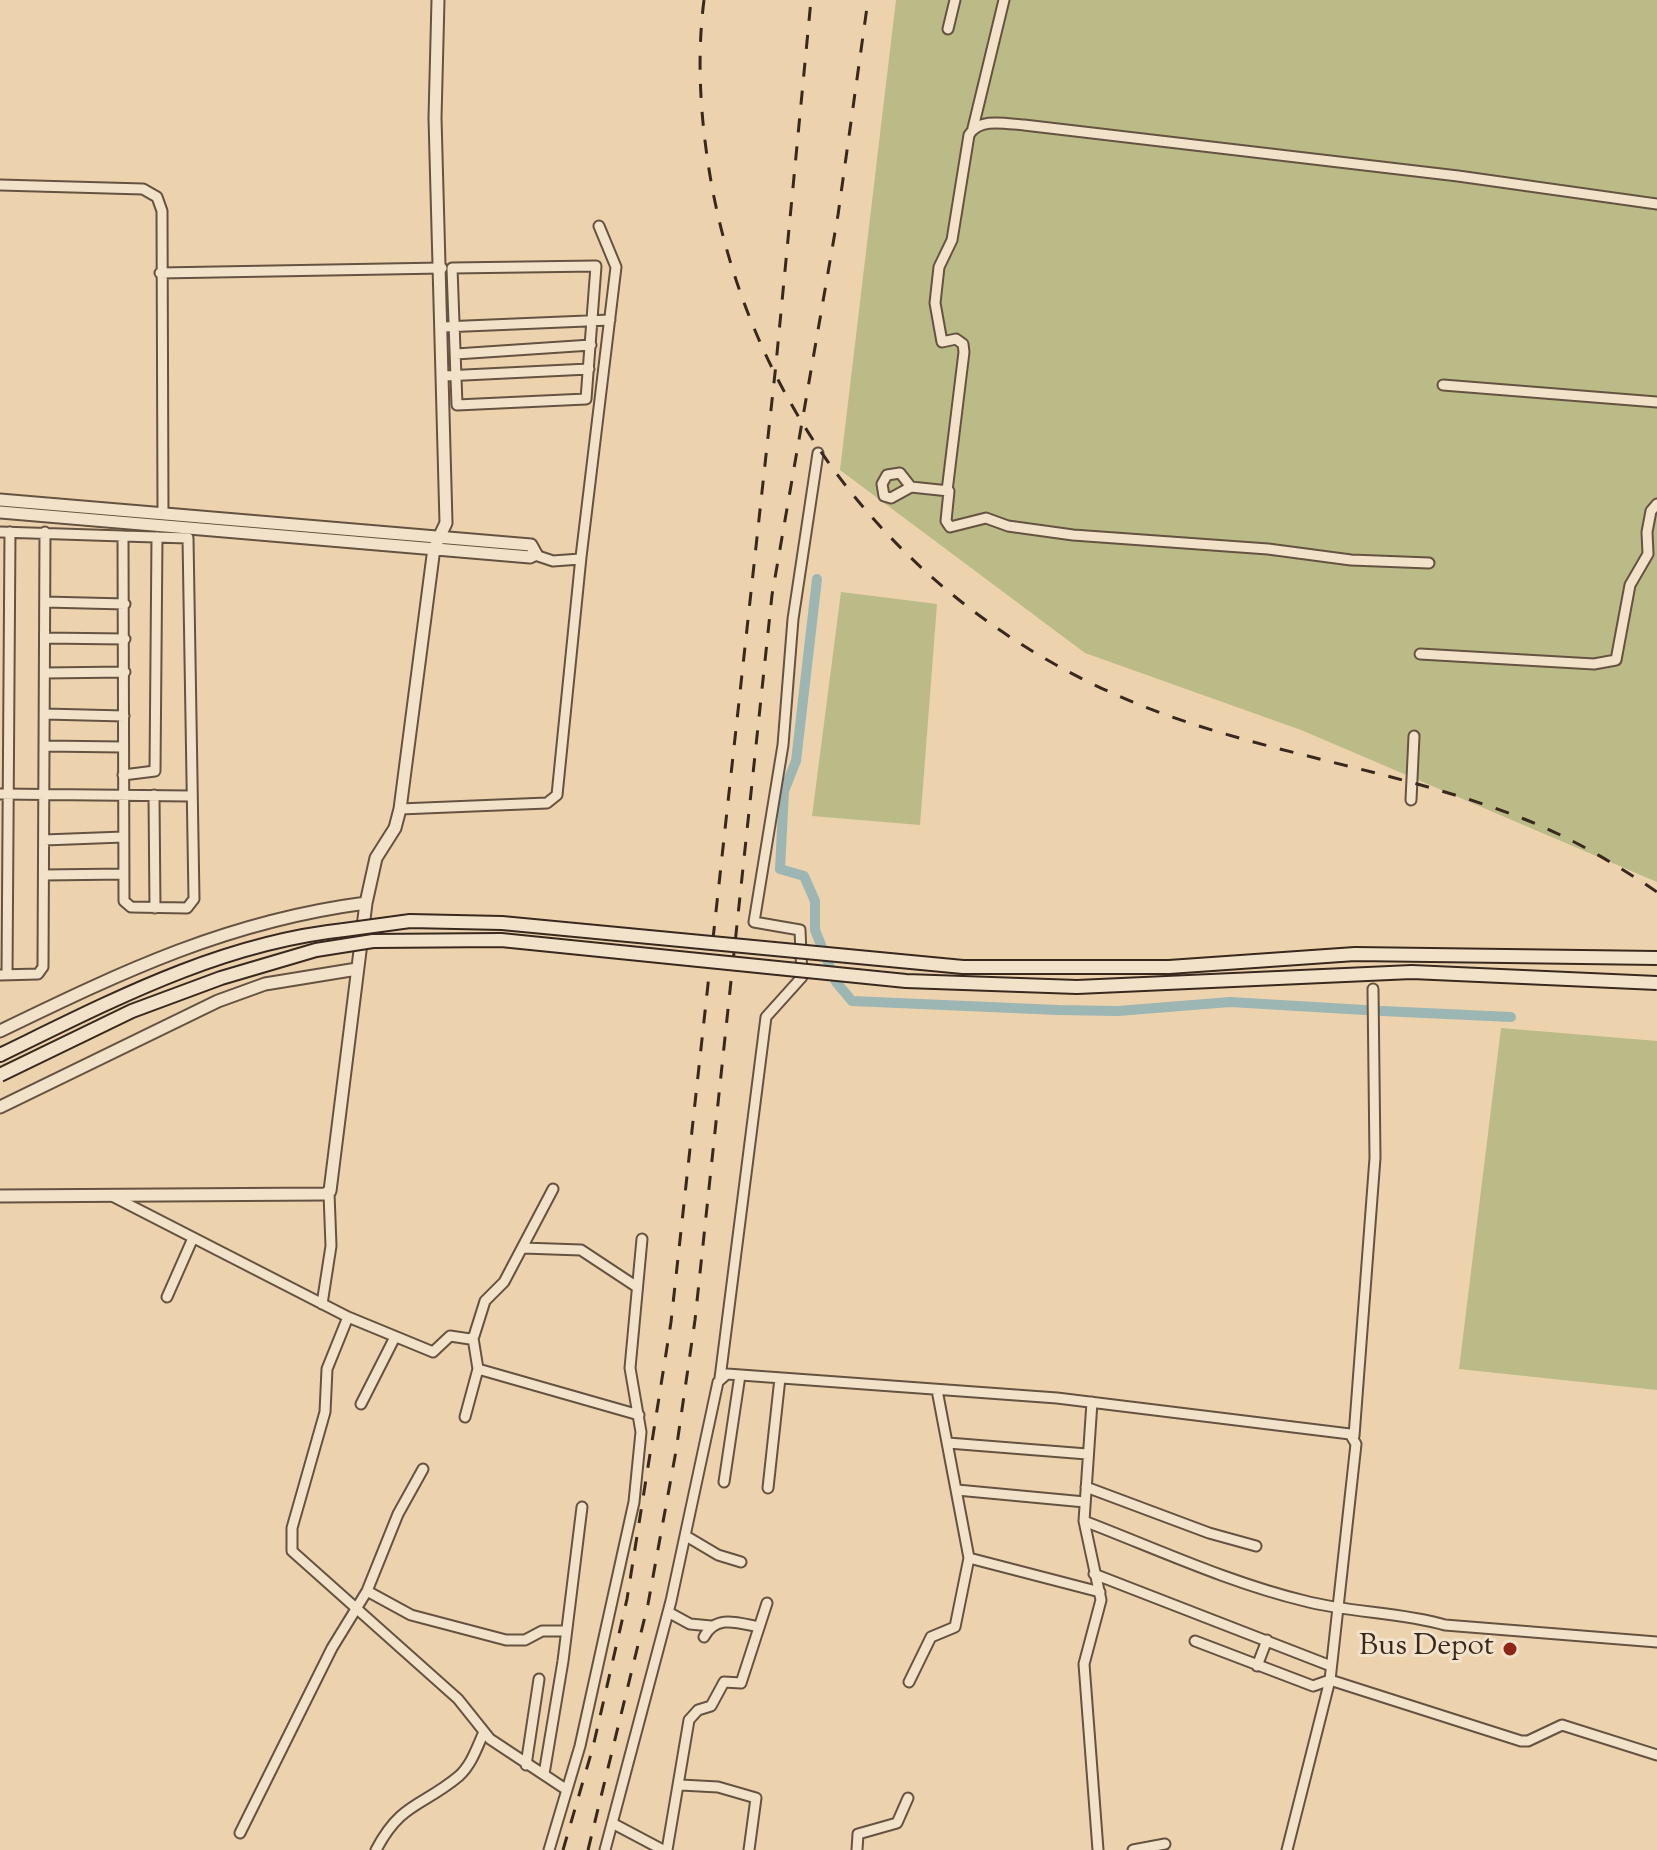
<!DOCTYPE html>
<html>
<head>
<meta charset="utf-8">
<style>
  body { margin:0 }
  canvas { display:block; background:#edd2ae }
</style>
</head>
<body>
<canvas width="1657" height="1850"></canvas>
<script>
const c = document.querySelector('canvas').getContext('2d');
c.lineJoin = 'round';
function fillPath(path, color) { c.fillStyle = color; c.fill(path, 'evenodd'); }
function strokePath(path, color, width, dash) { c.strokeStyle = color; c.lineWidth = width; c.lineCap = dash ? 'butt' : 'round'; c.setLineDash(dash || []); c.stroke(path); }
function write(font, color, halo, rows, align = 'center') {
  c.font = font + ' "Sorts Mill Goudy",serif'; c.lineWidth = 6; c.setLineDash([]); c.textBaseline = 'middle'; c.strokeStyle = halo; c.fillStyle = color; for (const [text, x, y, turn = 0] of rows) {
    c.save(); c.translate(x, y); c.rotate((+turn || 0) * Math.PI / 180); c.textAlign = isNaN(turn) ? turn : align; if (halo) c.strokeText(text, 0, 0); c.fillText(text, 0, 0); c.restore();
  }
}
fillPath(new Path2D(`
  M 896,0 L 1657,0 L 1657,882 L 1301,730 L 1085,653 L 840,470 Z
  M 841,592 L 937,604 L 920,825 L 812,816 Z
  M 1501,1028 L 1657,1041 L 1657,1390 L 1459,1369 Z`), '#bb8');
strokePath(new Path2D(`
  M 817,579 L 796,761 L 784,791 L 780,869 L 804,876 L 815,901 L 815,930 L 836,982 L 852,1001 L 1058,1010 L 1118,1011 L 1230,1002 L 1365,1010
  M 1382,1011 L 1511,1017`), '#9bb6b3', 10);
const minor = new Path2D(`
  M 948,29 L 955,0
  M 973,128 L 1004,0
  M 0,185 L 143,189 L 157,197 L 162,211 L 163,513
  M 596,266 L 586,399 L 457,405 L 452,268 Z
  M 160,273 L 442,268
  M 443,327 L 610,320
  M 456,354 L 591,345
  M 444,376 L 589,369
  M 1443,385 L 1657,402
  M 911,487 L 900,473 L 887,475 L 882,484 L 884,496 L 891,498 L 911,487 L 949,491 L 946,521 L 950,527 L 986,518 L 1008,526 L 1073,535 L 1268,549 L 1351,560 L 1429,563
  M 947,491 L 964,352 L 963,344 L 956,339 L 942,342 L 935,303 L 939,267 L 952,240 L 969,135 C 979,117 1007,124 1024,125 L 1458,176 L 1657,204
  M 0,532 L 123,536 L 124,901 L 131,907 L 187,908 L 194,899 L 188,538 L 123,536
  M 535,555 L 553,561 L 580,559
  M 45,602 L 125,604
  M 45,638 L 125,639
  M 1420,654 L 1594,664 L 1616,660 L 1630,585 L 1648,554 L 1647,532 L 1651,511 L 1657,504
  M 45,673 L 125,672
  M 45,714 L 124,716
  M 45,746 L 122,747
  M 123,775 L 155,771 L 157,537
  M 0,794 L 190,796
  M 154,795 L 155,908
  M 1411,800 L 1414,736
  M 400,809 L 547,803 L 557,795 L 581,557 L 616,267 L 599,226
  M 44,840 L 123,837
  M 44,875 L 124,874
  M 0,975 L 38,974 L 43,967 L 45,532
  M 7,975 L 10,532
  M 112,1196 L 348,1317 L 433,1352 L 450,1336 L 470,1339 L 474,1336 L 485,1301 L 504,1282 L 553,1189
  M 523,1248 L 581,1250 L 637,1287
  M 167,1297 L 193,1238
  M 322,1304 L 331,1246 L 329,1193
  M 348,1317 L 327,1369 L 325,1412 L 292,1528 L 292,1551 L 458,1699 L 490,1739 L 567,1790
  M 478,1369 L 639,1415
  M 720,1378 L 766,1017 L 802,977 L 800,930 L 754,922 L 783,745 L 793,619 L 818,453
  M 1092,1402 L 1084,1521 L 1101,1600 L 1084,1664 L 1098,1850
  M 361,1404 L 395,1337
  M 465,1417 L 478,1369 L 473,1338
  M 1354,1436 L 1375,1158 L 1373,989
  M 948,1443 L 1087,1454
  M 724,1482 L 740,1375
  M 1086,1487 L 1209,1533 L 1256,1546
  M 768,1488 L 780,1378
  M 957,1490 L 1085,1502
  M 1084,1521 C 1157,1549 1230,1583 1305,1601 C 1351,1613 1400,1612 1445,1625 L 1657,1642
  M 686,1536 L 718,1555 L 741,1562
  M 969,1558 L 1100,1592
  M 1094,1574 L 1331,1666
  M 367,1591 L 411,1615 L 506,1640 L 525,1640 L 542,1631 L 566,1631
  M 668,1612 L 690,1624 L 711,1626
  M 704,1637 C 716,1614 738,1623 759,1627
  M 1195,1641 L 1313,1686 L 1330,1680
  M 1257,1666 L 1267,1640
  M 909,1682 L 931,1637 L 955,1627 L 969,1558 L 937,1390
  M 526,1765 L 539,1679
  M 544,1774 L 563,1661 L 582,1507
  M 681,1785 L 718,1787 L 756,1798 L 749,1850
  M 612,1823 L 663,1850
  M 240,1833 L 332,1648 L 367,1591 L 398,1514 L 423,1469
  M 376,1850 C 401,1802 422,1807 459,1776 C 472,1764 477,1747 484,1732
  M 549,1850 L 580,1746 L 634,1502 L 641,1432 L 630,1368 L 642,1239
  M 605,1850 L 671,1601 L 718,1382 L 727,1374 L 1057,1398 L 1350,1434 L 1356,1444 L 1330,1680 L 1521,1741 L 1528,1741 L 1562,1725 L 1657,1755
  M 667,1850 L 689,1720 L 698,1710 L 711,1706 L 724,1682 L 741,1683 L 767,1603
  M 857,1850 L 858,1834 L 897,1823 L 908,1798
  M 1133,1850 L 1165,1844
  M 1287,1850 L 1330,1680`);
const tertiary = new Path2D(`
  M 0,500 L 531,545 L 536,554 L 530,557 L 0,512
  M 0,1031 C 124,971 228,921 366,903
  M 0,1107 L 218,1001 L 265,984 L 357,969
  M 0,1196 L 325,1194 L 330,1191 L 366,903 L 376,858 L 395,828 L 400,809 L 434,548 L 446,523 L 435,118 L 438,0`);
const secondary = new Path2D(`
  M 0,1055 C 111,1001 220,943 344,930`);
strokePath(minor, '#655241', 13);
strokePath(tertiary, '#655241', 15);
strokePath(secondary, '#38281d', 16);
strokePath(minor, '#f3e2ca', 9);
strokePath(tertiary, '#f3e2ca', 11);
strokePath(secondary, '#f3e2ca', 12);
strokePath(new Path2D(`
  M 704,0 C 696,62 701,126 712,187 C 757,424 912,611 1135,703 C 1260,754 1398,769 1524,819 C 1570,837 1616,864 1657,892
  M 563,1850 L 593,1747 L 627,1599 L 671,1322 L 776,364 L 811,0
  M 588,1850 L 648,1604 L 676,1451 L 695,1320 L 772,595 L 838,215 L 868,0`), '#38281d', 3, [14, 14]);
const secondaryBridge = new Path2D(`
  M 344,930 L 410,921 L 502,923 L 963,967 L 1169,967 L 1355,954 L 1657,958
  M 0,1075 L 132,1011 L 221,978 L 316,950 L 373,941 L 501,940 L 906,981 L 1077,987 L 1412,972 L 1657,983`);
strokePath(secondaryBridge, '#38281d', 16, []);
strokePath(secondaryBridge, '#f3e2ca', 12);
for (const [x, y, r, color] of [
  [1510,1649,8,"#8f2418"]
]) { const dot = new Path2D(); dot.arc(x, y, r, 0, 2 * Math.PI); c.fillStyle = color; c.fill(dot); strokePath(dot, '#f3e2ca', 3); }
write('30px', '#38281d', '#f3e2ca', [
  ["Bus Depot",1494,1649]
], 'right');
</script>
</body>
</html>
